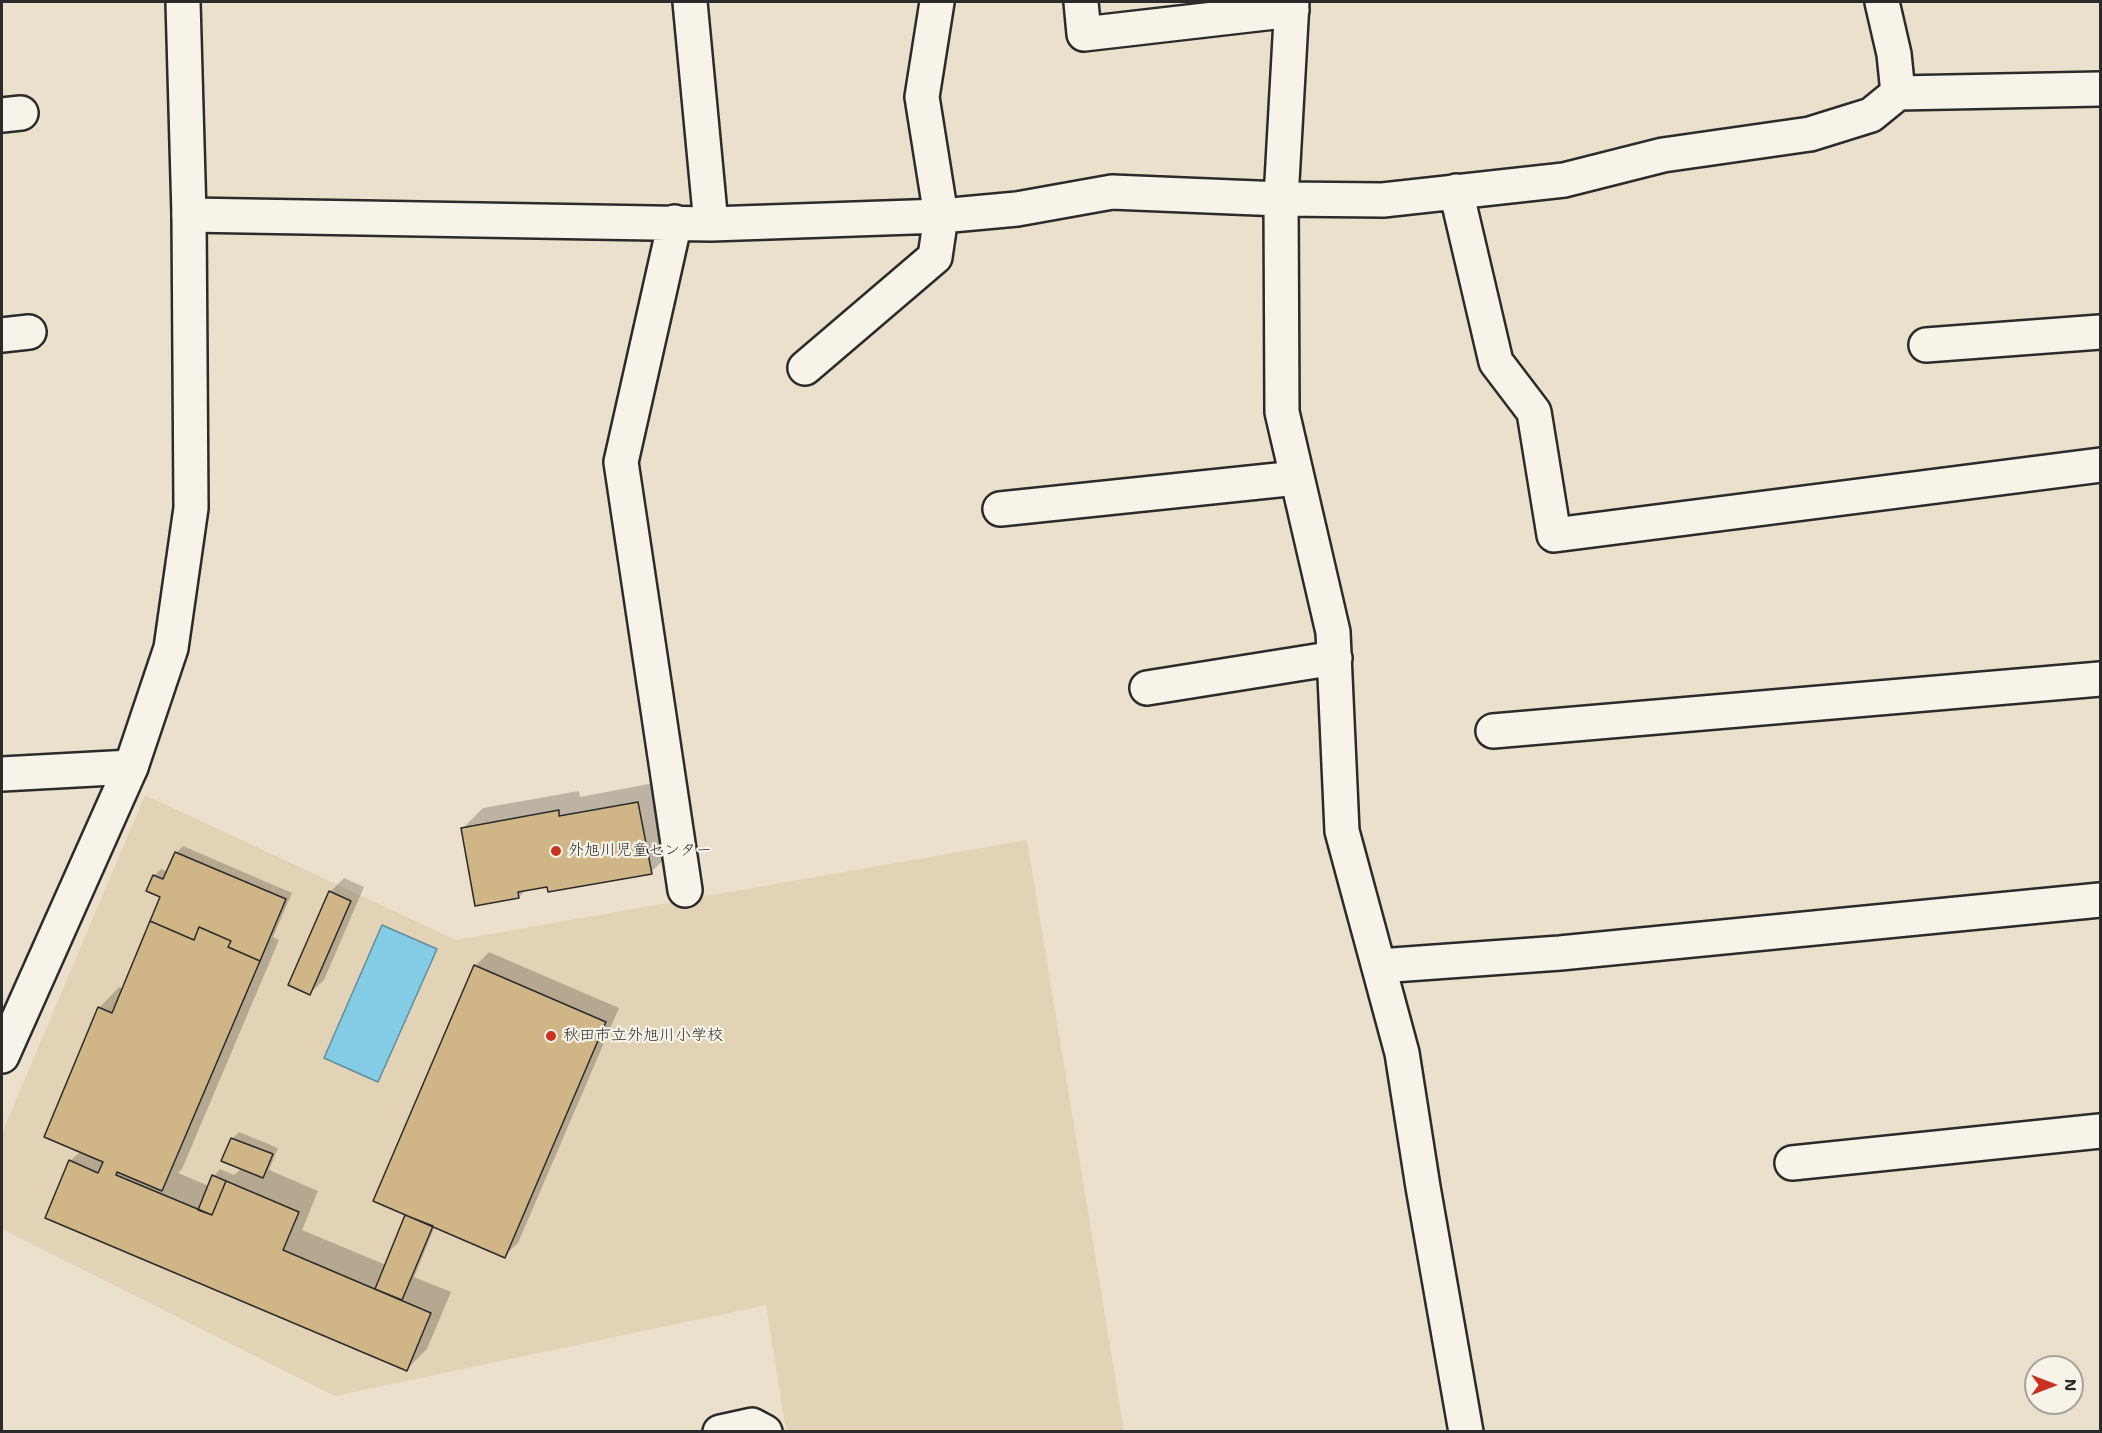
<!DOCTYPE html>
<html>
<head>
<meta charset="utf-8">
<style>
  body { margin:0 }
  #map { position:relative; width:2102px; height:1433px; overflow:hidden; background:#ebe0cb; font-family:"Shantell Sans",sans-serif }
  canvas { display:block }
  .frame { position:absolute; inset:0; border:3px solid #2b2b2b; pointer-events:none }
  .north { position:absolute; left:2024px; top:1355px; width:60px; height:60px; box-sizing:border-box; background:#f7f3e8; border:2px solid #a5a39c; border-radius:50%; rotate:90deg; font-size:16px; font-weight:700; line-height:24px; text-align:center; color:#2b2b2b }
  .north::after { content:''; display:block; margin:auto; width:21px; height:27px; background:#c8321e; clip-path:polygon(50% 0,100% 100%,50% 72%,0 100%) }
</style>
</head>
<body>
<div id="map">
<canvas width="2102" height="1433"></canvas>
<div class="frame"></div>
<div class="north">N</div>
</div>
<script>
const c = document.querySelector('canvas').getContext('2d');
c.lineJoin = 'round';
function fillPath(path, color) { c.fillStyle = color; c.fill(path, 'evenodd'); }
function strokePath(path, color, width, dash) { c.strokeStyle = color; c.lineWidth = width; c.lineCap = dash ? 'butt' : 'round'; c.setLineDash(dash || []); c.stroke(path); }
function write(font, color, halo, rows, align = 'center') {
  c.font = font + ' "Shantell Sans","Klee One",sans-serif'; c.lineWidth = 4.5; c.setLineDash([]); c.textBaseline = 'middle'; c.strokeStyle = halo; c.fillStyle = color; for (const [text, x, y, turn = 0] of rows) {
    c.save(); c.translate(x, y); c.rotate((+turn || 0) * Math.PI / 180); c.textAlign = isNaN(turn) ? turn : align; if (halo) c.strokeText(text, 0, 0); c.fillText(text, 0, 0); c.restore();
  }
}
fillPath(new Path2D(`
  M 145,795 L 456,940 L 1027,840 L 1124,1431 L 786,1431 L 766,1305 L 335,1396 L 2,1229 L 2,1133 Z`), '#e3d3b6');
const water = new Path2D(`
  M 382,925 L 437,949 L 378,1082 L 324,1058 Z`);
fillPath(water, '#84cce5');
strokePath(water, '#608c9b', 1.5);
fillPath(new Path2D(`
  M 659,782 L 672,852 L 651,872 L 527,889 L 519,897 L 462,829 L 483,808 L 579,791 L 580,797 Z
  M 183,846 L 292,893 L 273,937 L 279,940 L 182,1169 L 178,1173 L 209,1186 L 214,1176 L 220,1169 L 234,1175 L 242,1168 L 232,1139 L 239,1132 L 278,1148 L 269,1170 L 318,1191 L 302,1230 L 386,1265 L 408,1214 L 375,1200 L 475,966 L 489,952 L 619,1008 L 518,1243 L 504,1256 L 435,1226 L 414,1277 L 451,1292 L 427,1349 L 407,1369 L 70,1161 L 81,1151 L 99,1008 L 119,987 L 123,989 L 162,897 L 154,876 L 161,869 L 168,872 L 177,852 Z
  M 344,878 L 364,887 L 324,980 L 310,993 L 330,892 Z`), '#0003');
const building = new Path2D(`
  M 638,802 L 652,874 L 548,892 L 547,887 L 518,892 L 519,898 L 475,906 L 461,828 L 559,810 L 559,816 Z
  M 175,852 L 286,899 L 260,961 L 228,947 L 231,941 L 199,927 L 194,940 L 150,921 L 160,897 L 146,891 L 153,875 L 163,879 Z
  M 329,891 L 351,901 L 310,995 L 288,985 Z
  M 150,921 L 194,940 L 199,927 L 231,941 L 228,947 L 260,961 L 162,1191 L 117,1172 L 116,1175 L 212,1215 L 226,1181 L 299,1212 L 283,1250 L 431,1313 L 407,1371 L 45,1218 L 69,1160 L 98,1173 L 103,1162 L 44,1137 L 98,1007 L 112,1013 Z
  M 474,965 L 606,1022 L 505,1258 L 373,1201 Z
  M 231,1138 L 273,1154 L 263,1178 L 221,1161 Z
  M 212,1175 L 226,1181 L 212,1215 L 198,1210 Z
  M 405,1215 L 433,1226 L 402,1300 L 375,1289 Z`);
fillPath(building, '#d0b586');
strokePath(building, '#2b2b2b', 1.5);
const minor = new Path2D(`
  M 690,2 L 711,224
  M 1081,2 L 1084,34 L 1292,10
  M 1292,2 L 1281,199 L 1282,412 L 1333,632 L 1342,831 L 1402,1053 L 1423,1187 L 1466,1432
  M 1882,2 L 1894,54 L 1898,93
  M 2,115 L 21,113
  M 1456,191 L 1496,362 L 1534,412 L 1554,535 L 2100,465
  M 189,215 L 711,224 L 941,216 L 1017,209 L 1112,192 L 1281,199 L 1383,200 L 1564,180 L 1663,155 L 1810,134 L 1871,115 L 1898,93 L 2100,89
  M 675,222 L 621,462 L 685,890
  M 2,335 L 29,332
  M 1926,345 L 2100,332
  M 805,368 L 935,257 L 941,216 L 922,97 L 937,2
  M 1000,509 L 1297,478
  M 1147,688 L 1335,658
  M 1493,731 L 2100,679
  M 2,774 L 131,767
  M 1379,966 L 1560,953 L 2100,900
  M 1792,1163 L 2100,1131
  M 720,1432 L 752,1425 L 765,1432`);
const tertiary = new Path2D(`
  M 2,1056 L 131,767 L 171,648 L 191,508 L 189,215 L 183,2`);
strokePath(minor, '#2b2b2b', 38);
strokePath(tertiary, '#2b2b2b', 38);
strokePath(minor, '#f7f3e8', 33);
strokePath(tertiary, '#f7f3e8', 33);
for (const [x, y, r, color] of [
  [556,851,6,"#c8321e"],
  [551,1036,6,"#c8321e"]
]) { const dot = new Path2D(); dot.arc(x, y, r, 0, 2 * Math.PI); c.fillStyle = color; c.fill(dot); strokePath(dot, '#f7f3e8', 2); }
write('16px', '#2b2b2b', '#f7f3e8', [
  ["外旭川児童センター",568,851],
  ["秋田市立外旭川小学校",563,1036]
], 'left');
</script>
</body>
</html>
